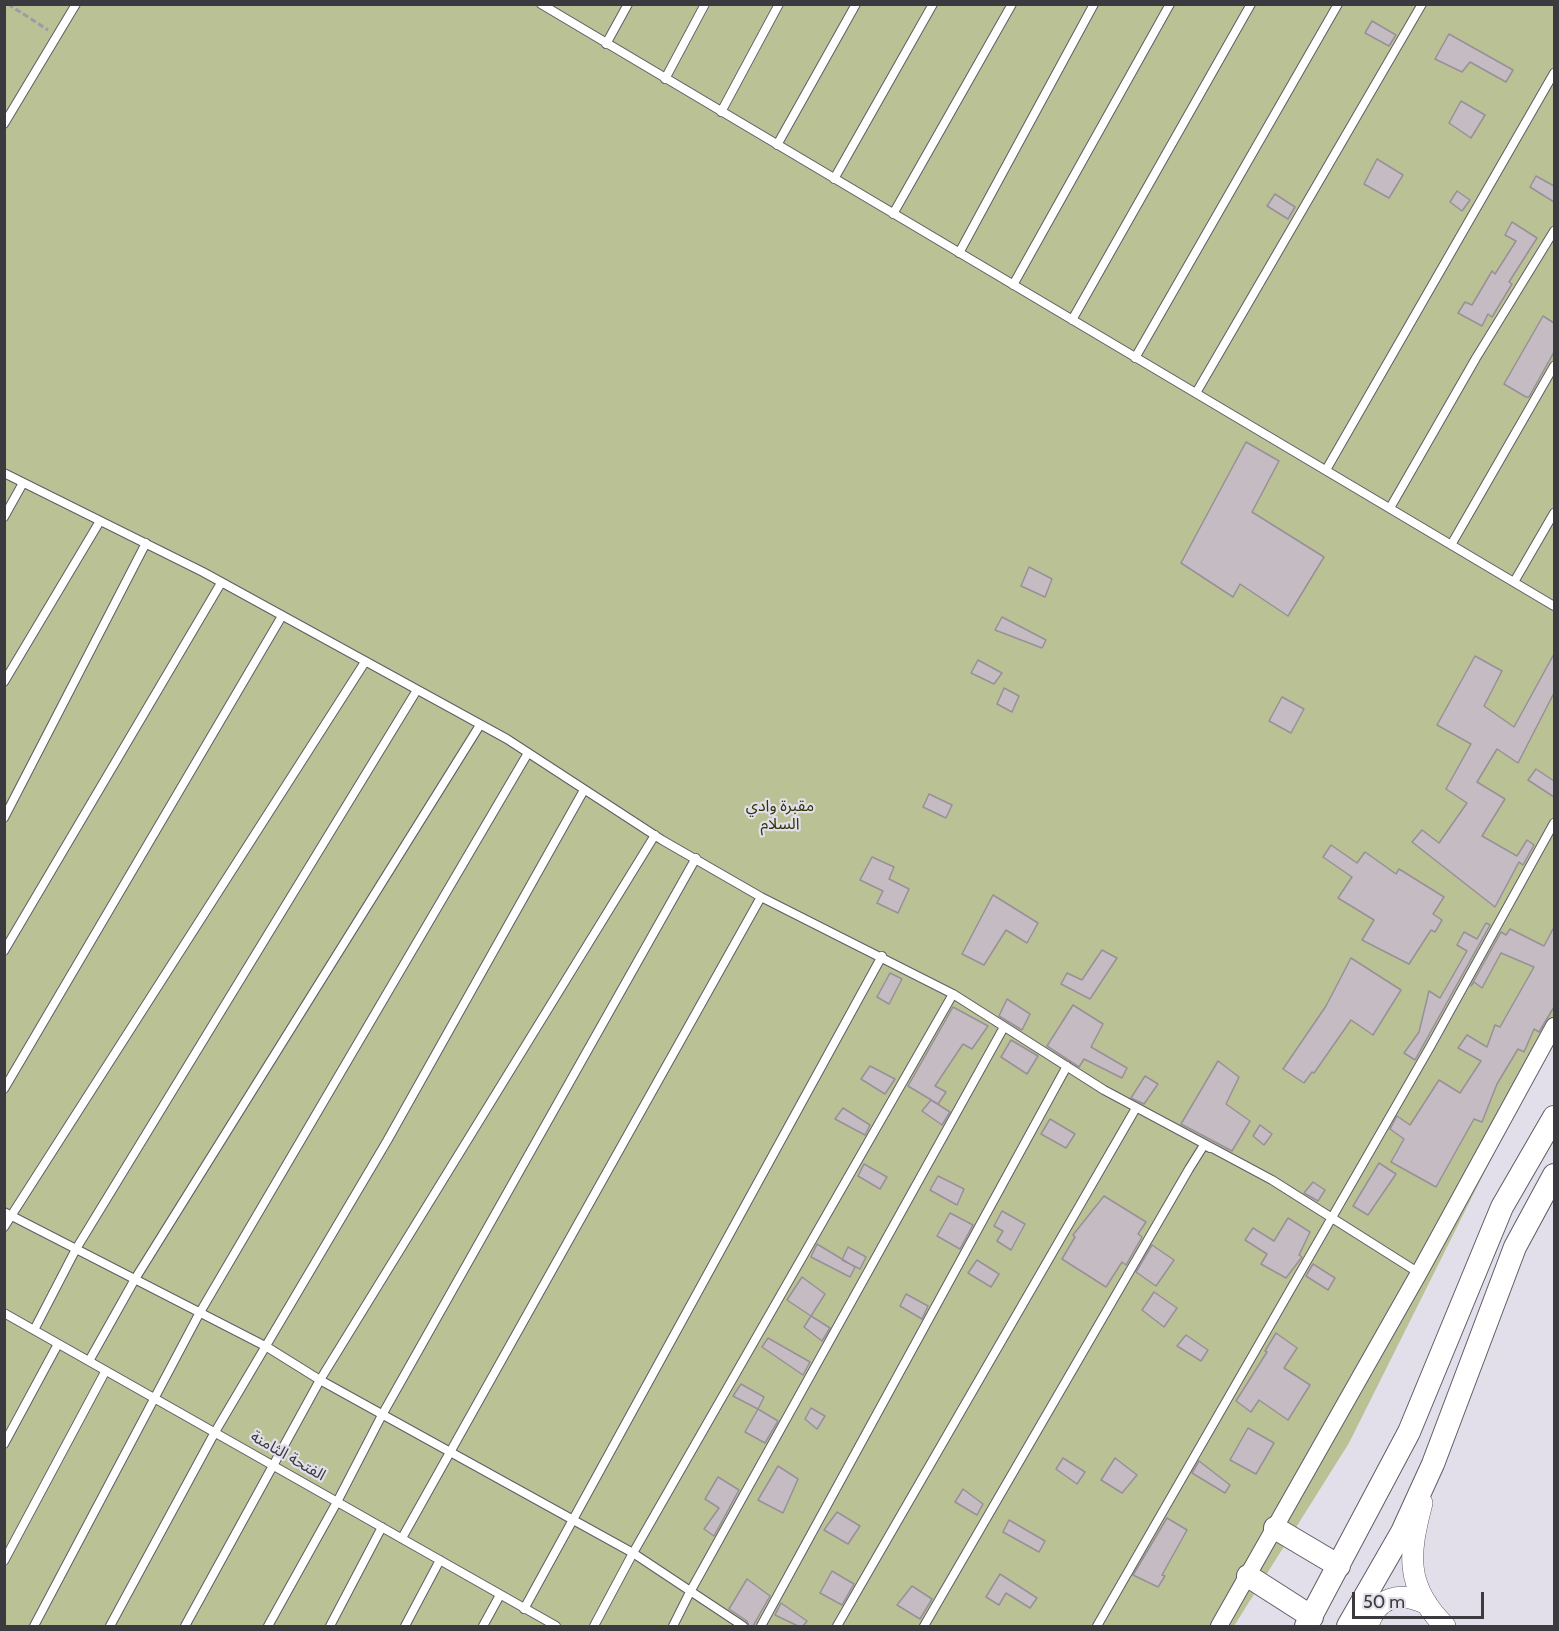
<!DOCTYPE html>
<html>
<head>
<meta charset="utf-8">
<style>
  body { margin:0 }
  #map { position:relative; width:1559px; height:1631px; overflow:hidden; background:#e2dfea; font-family:Cabin,sans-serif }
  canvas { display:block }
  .frame { position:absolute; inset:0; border:6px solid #3b3a3e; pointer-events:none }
  .scale { position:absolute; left:1352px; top:1592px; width:132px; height:27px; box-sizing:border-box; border:3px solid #3b3a3e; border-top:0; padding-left:8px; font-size:18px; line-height:21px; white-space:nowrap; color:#3b3a3e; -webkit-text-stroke:4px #e2dfea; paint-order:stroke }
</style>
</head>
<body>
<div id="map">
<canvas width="1559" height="1631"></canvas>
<div class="frame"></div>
<div class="scale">50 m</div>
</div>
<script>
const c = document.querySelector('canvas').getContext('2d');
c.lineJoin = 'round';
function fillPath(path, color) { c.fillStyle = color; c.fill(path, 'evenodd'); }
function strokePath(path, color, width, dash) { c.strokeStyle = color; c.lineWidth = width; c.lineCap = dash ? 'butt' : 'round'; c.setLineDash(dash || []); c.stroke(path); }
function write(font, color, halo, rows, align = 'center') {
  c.font = font + ' Cabin,"Noto Sans Arabic",sans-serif'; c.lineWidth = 4.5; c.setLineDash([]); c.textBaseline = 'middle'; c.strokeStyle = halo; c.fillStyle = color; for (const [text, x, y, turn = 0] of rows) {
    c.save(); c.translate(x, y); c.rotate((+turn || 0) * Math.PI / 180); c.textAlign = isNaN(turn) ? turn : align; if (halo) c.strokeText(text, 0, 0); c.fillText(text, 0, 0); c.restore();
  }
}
fillPath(new Path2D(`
  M 5,5 L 1554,5 L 1554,1033 L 1349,1443 L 1234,1626 L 5,1626 Z`), '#b9c195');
const building = new Path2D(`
  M 1372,21 L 1396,35 L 1389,46 L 1365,33 Z
  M 1449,34 L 1513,70 L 1506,82 L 1470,62 L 1462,72 L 1435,59 Z
  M 1461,101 L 1485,115 L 1471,138 L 1449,123 Z
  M 1377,159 L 1403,175 L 1389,198 L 1364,184 Z
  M 1536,176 L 1554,186 L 1554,202 L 1530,187 Z
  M 1457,191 L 1470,200 L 1462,211 L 1450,202 Z
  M 1275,194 L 1295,207 L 1288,219 L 1267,206 Z
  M 1512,222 L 1537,238 L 1509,282 L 1512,284 L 1492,317 L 1488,314 L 1482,326 L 1458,313 L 1465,302 L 1472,305 L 1492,271 L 1495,274 L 1516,241 L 1505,235 Z
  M 1543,316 L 1554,323 L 1554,352 L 1529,397 L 1526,397 L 1504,384 Z
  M 1246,442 L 1279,461 L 1252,512 L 1324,557 L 1288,616 L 1240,584 L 1233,597 L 1181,563 Z
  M 1029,567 L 1052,579 L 1045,597 L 1021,586 Z
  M 1002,617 L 1046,640 L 1042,648 L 995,630 Z
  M 1554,654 L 1554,693 L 1518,763 L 1497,749 L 1477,782 L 1505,799 L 1482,836 L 1517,856 L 1527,840 L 1534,845 L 1523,865 L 1519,862 L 1495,907 L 1412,842 L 1422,830 L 1439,843 L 1467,803 L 1446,789 L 1471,744 L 1437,725 L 1475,656 L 1502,671 L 1484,706 L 1514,727 Z
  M 978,660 L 1002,673 L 994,684 L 971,673 Z
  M 1004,688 L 1019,696 L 1012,712 L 997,704 Z
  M 1282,697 L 1304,709 L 1291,733 L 1269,721 Z
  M 1536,769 L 1554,781 L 1554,797 L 1528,780 Z
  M 929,794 L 952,805 L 946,818 L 923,807 Z
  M 1331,845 L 1357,863 L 1365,852 L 1396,874 L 1399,869 L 1444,897 L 1433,914 L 1442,920 L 1435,932 L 1431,930 L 1409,964 L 1362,940 L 1374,920 L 1338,898 L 1352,877 L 1323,857 Z
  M 872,857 L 894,867 L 889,879 L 909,889 L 898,913 L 877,903 L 883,891 L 860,880 Z
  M 993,895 L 1038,923 L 1027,943 L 1006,930 L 984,965 L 962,954 Z
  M 1486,923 L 1490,925 L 1415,1060 L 1404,1053 L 1419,1032 L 1429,991 L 1440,998 L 1467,951 L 1457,945 L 1464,932 L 1477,939 Z
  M 1554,927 L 1554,1007 L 1539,1032 L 1534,1029 L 1524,1052 L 1518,1049 L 1497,1084 L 1482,1122 L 1474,1119 L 1436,1187 L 1391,1162 L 1404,1139 L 1390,1129 L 1397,1116 L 1410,1125 L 1439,1080 L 1460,1093 L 1481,1061 L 1458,1048 L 1467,1035 L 1487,1047 L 1495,1025 L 1500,1027 L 1534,967 L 1501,953 L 1482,988 L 1474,982 L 1471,986 L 1501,932 L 1506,935 L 1510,929 L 1544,946 Z
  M 1102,950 L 1117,958 L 1090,999 L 1061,984 L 1067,973 L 1082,980 Z
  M 1351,958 L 1401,990 L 1373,1035 L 1351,1020 L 1314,1073 L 1312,1072 L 1304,1083 L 1283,1069 L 1326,1006 Z
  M 890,973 L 902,979 L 889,1004 L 877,997 Z
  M 1007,999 L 1030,1014 L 1022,1030 L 999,1016 Z
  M 1073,1005 L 1103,1024 L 1091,1047 L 1127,1068 L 1122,1078 L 1084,1059 L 1079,1067 L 1047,1046 Z
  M 953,1007 L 988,1026 L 972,1049 L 963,1044 L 935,1086 L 946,1092 L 938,1104 L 908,1086 Z
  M 1011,1040 L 1038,1056 L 1027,1074 L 1001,1057 Z
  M 1218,1061 L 1239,1077 L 1226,1104 L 1250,1121 L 1232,1151 L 1181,1124 Z
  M 870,1066 L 895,1079 L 885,1094 L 861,1079 Z
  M 1145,1076 L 1158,1084 L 1144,1104 L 1131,1098 Z
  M 931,1100 L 950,1112 L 942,1125 L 922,1111 Z
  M 843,1108 L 870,1125 L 865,1135 L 835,1119 Z
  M 1050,1119 L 1075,1134 L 1066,1148 L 1041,1134 Z
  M 1260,1125 L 1272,1134 L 1264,1145 L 1253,1136 Z
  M 1379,1163 L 1396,1174 L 1368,1215 L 1353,1206 Z
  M 864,1164 L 887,1177 L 880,1189 L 858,1176 Z
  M 938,1176 L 964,1189 L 957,1205 L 930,1190 Z
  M 1313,1182 L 1325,1190 L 1318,1201 L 1304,1193 Z
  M 1104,1196 L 1146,1222 L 1138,1234 L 1142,1237 L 1126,1265 L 1122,1262 L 1106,1287 L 1062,1259 L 1075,1237 L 1073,1235 Z
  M 1002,1211 L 1025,1224 L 1011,1250 L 997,1241 L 1003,1231 L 994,1226 Z
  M 950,1213 L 973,1225 L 960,1249 L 937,1236 Z
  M 1288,1218 L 1310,1232 L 1299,1255 L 1302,1257 L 1286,1278 L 1261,1264 L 1267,1254 L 1245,1240 L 1253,1228 L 1274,1241 Z
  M 817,1244 L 855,1267 L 850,1277 L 811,1257 Z
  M 1152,1245 L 1174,1260 L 1156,1286 L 1136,1272 Z
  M 848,1247 L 866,1257 L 860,1269 L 842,1260 Z
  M 977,1260 L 999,1274 L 991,1287 L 968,1273 Z
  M 1313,1264 L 1335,1278 L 1328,1290 L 1306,1276 Z
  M 802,1277 L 825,1294 L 811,1316 L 787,1300 Z
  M 1154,1292 L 1177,1308 L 1164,1327 L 1142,1310 Z
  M 906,1294 L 928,1306 L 922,1319 L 900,1306 Z
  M 811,1316 L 830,1328 L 822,1341 L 804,1327 Z
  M 1276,1333 L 1297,1348 L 1284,1368 L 1310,1385 L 1288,1420 L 1259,1400 L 1251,1412 L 1236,1401 L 1267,1352 L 1265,1351 Z
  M 1186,1335 L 1208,1350 L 1201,1361 L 1177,1346 Z
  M 768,1338 L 810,1362 L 803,1375 L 762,1347 Z
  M 741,1384 L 764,1397 L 758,1409 L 733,1396 Z
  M 811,1408 L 825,1416 L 817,1429 L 805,1419 Z
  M 758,1409 L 778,1421 L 765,1443 L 745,1432 Z
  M 1248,1428 L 1274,1443 L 1256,1474 L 1230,1460 Z
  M 1063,1458 L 1085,1472 L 1077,1484 L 1056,1469 Z
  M 1115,1458 L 1137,1475 L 1122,1493 L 1101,1480 Z
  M 1199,1461 L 1230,1485 L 1225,1493 L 1192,1473 Z
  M 778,1466 L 798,1479 L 783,1513 L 758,1500 Z
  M 718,1477 L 739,1490 L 714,1536 L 704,1529 L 719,1508 L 705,1499 Z
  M 963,1489 L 983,1504 L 977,1515 L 955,1502 Z
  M 837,1512 L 860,1526 L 848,1544 L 824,1530 Z
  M 1167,1518 L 1187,1530 L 1162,1575 L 1165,1576 L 1158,1587 L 1133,1575 Z
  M 1009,1520 L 1045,1541 L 1039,1552 L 1003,1532 Z
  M 832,1571 L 854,1584 L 842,1605 L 820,1593 Z
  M 1000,1574 L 1037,1598 L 1030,1608 L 1006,1593 L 999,1605 L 986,1597 Z
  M 747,1579 L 770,1596 L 753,1626 L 749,1626 L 747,1621 L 729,1609 Z
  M 912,1586 L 932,1599 L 920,1619 L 897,1605 Z
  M 781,1603 L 807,1621 L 803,1626 L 798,1626 L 775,1615 Z`);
fillPath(building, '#c5bbc3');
strokePath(building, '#999097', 1.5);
const service = new Path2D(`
  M 541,4 L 1554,606
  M 606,44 L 628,4
  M 665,79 L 705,4
  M 721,112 L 779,4
  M 4,124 L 76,4
  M 777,145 L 856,4
  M 834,179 L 933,4
  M 893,214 L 1012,4
  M 959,253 L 1094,4
  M 1013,285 L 1170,4
  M 1072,320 L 1251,4
  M 1135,358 L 1338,4
  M 1196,393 L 1422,4
  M 1326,470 L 1554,73
  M 4,473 L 203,572 L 507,739 L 662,840 L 761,897 L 953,994 L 1104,1090 L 1272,1180 L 1419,1273
  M 1390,508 L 1476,358 L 1554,231
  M 4,517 L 23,483
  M 1451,545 L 1554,366
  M 1514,582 L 1554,513
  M 4,682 L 100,521
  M 4,818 L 146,543
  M 4,951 L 221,583
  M 4,1089 L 282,616
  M 4,1212 L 267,1347 L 320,1380 L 633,1553 L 743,1626
  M 4,1227 L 365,662
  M 4,1313 L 556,1626
  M 34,1330 L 76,1249 L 417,690
  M 89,1361 L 135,1279 L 480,725
  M 4,1444 L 58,1344
  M 402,1538 L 761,897
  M 4,1561 L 105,1372
  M 524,1609 L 882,956
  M 34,1626 L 199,1314 L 528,753
  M 110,1626 L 215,1432 L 387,1141 L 584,790
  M 185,1626 L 320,1380 L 655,835
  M 268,1626 L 337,1502 L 382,1415 L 696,858
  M 330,1626 L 382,1527
  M 405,1626 L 440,1560
  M 483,1626 L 500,1595
  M 594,1626 L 633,1553 L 953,994
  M 673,1626 L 690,1592 L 1004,1027
  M 761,1626 L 1067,1066
  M 837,1626 L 1136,1108
  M 924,1626 L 1189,1169 L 1204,1145 L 1210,1148
  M 1097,1626 L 1430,1047 L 1554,823`);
const minor = new Path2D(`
  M 1219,1626 L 1419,1273 L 1554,1026`);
const tertiary = new Path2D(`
  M 1422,1503 C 1409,1553 1404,1586 1445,1626
  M 1368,1626 C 1377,1596 1401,1591 1427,1604`);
const secondary = new Path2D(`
  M 1275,1528 L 1339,1566
  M 1248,1576 L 1312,1617
  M 1306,1626 L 1409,1432 L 1502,1207 L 1554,1117
  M 1348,1626 L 1402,1532 L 1433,1464 L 1515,1247 L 1554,1175`);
strokePath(service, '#5f5c66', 10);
strokePath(minor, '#5f5c66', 18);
strokePath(tertiary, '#5f5c66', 22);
strokePath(secondary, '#5f5c66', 24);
strokePath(new Path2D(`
  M 8,4 L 48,30`), '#9d9ba3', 3, [6, 3]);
strokePath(service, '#fff', 8);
strokePath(minor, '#fff', 16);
strokePath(tertiary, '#fff', 21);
strokePath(secondary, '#fff', 22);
write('16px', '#2f3402', '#e2dfea', [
  ["مقبرة وادي",780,806],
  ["السلام",780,824]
]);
write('16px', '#3b3a3e', '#e2dfea', [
  ["الفتحة الثامنة",288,1456,30]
]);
</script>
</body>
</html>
